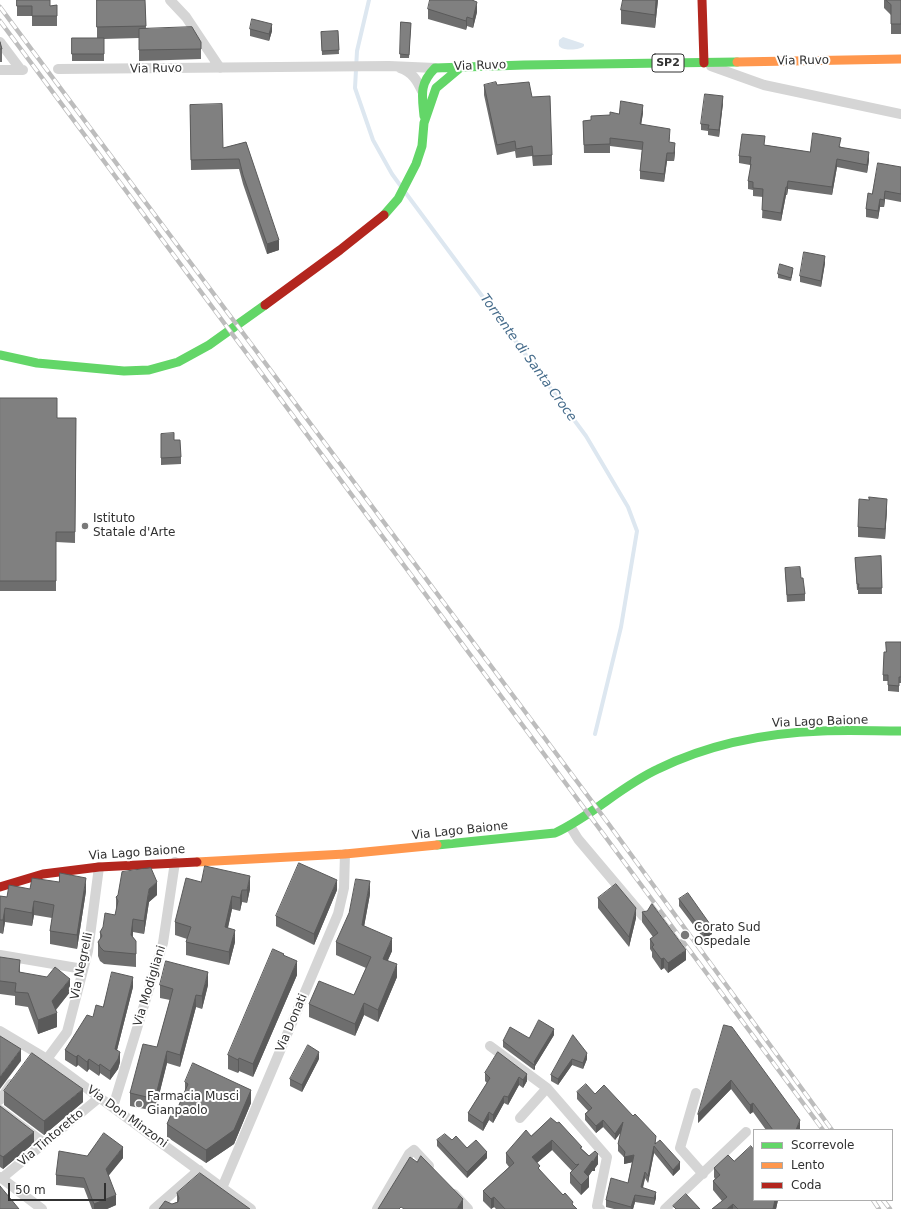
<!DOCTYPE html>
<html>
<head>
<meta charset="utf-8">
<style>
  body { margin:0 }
  #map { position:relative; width:901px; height:1209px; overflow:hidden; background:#fff; font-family:"DejaVu Sans",sans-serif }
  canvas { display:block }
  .legend { position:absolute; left:753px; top:1129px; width:140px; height:72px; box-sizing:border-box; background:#fff; border:1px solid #adadad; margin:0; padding:5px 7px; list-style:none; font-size:12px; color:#313131 }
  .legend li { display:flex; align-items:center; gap:8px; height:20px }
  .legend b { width:20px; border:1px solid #adadad }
  .scale { position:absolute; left:8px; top:1183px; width:98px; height:18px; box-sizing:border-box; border:2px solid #313131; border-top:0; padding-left:5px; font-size:12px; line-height:14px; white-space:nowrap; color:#313131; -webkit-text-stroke:3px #fff; paint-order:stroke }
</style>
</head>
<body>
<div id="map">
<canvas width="901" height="1209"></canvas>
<ul class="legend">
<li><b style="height:5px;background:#63d668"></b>Scorrevole</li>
<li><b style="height:5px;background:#ff974d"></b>Lento</li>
<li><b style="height:5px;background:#b3261e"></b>Coda</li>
</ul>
<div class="scale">50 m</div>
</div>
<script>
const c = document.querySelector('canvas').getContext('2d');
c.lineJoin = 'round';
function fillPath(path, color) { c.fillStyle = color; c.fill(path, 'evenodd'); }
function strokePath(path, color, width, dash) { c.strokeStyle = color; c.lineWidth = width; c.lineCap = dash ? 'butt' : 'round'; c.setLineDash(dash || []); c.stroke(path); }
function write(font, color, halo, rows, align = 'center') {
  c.font = font + ' "DejaVu Sans",sans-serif'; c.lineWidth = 4; c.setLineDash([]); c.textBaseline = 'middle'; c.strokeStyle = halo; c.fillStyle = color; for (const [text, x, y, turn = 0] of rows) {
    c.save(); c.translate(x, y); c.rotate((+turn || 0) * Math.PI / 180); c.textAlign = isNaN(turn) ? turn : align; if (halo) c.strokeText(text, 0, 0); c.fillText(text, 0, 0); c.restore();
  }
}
fillPath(new Path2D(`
  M 563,37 L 584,44 L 584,46 C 581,50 565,51 560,47 C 558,45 559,43 559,40 Z`), '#dde7f0');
strokePath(new Path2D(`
  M 369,0 L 357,51 L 355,88 L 373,140 L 392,174 L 400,185
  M 405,192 L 586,436 L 628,507 L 637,531 L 621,627 L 595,734`), '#dde7f0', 4);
strokePath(new Path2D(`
  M 170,0 L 186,17 L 220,68
  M 0,42 L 21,70
  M 711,66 L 764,85 L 901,114
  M 400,68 C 412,72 417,80 422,91
  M 58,69 L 389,66 L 435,68
  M 0,70 L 23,70
  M 570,826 L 578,839 L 643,916
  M 0,955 L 83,969
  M 0,1031 L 47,1059 L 251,1209
  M 490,1046 L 547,1088 L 607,1157 L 597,1206 L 600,1209
  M 47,1059 L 67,1032 L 88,951 L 99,867
  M 696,1093 L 680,1148 L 703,1174
  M 0,1100 L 11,1084
  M 113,1107 L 163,943 L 175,862
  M 0,1110 L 44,1143
  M 520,1118 L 547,1088
  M 0,1177 L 42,1209
  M 2,1178 L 100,1097
  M 222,1188 L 338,914 L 344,888 L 345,854
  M 454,1194 L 468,1209
  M 154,1209 L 199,1170
  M 377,1209 L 409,1154 L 414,1150 L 429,1166
  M 665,1209 L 746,1132`), '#d5d5d5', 10);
strokePath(new Path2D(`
  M 435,68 L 524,65 L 737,62
  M 424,116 C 422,95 419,84 435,68
  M 384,215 L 398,199 L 416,164 L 422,146 L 424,123 L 436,88 L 461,67
  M 0,355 L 37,363 L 124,371 L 149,370 L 178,362 L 209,345 L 265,305
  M 437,845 L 555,833 C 592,816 621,786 658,769 C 709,744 766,733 822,731 C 848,730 875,731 901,731`), '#63d668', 9);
strokePath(new Path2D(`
  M 737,62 L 901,59
  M 197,862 L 345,854 L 437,845`), '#ff974d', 9);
strokePath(new Path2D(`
  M 702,0 L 704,63
  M 265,305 L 340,250 L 384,215
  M 0,887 L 43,874 L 99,867 L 197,862`), '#b3261e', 9);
const rail = new Path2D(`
  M 0,7 L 605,819 L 832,1130
  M 0,21 L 823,1130
  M 873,1200 L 879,1209
  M 883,1200 L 890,1209`);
strokePath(rail, '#bdbdbd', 4.5);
strokePath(rail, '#fff', 3, [9]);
fillPath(new Path2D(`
  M 17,0 L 50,6 L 57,5 L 57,26 L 32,26 L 32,16 L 17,16 Z
  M 97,0 L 145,0 L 146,28 L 201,42 L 201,59 L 139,61 L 139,38 L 104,39 L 104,61 L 72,61 L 72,38 L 97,38 Z
  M 473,0 L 477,12 L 473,28 L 467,26 L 466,30 L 428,19 L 428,9 Z
  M 623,0 L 658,0 L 655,28 L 621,24 L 621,10 Z
  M 884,0 L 901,0 L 901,34 L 891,34 L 891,15 L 884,8 Z
  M 401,22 L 411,23 L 409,58 L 400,58 Z
  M 250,29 L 272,31 L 269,41 L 250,36 Z
  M 338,31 L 339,54 L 322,55 L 321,32 Z
  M 0,42 L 2,49 L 2,62 L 0,62 Z
  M 484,85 L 497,85 L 532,97 L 552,155 L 552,165 L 533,166 L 532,156 L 516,158 L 515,151 L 497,155 L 484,95 Z
  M 723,103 L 719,137 L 708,135 L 708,131 L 701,130 L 701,124 Z
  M 643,113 L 641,124 L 670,137 L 669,142 L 675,152 L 674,161 L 667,161 L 664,182 L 640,179 L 640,171 L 642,150 L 610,146 L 610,153 L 584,153 L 583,121 L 591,120 L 610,115 L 619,114 Z
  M 190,114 L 223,148 L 246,142 L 279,250 L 267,254 L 243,184 L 239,169 L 191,170 Z
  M 765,145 L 810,152 L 841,146 L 840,147 L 869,160 L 867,173 L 837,167 L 832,195 L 788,189 L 787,195 L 786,195 L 781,221 L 762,218 L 763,197 L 753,196 L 753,190 L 748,189 L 748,181 L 750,172 L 750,165 L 739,163 L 739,156 Z
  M 901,167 L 901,202 L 885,199 L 884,207 L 880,207 L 878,219 L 866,217 L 866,209 L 872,194 Z
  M 825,263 L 821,287 L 800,282 L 800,276 Z
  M 793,271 L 791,281 L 778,278 L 778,274 Z
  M 0,398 L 57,418 L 76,418 L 75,543 L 56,542 L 56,591 L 0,591 Z
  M 161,434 L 174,440 L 181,457 L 181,464 L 161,465 Z
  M 887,509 L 885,539 L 858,537 L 858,527 Z
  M 881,556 L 882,594 L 858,594 L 858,590 L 857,590 L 855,558 Z
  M 785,568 L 801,578 L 805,594 L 805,601 L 787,602 Z
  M 901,642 L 901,683 L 899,683 L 899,692 L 888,691 L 888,681 L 883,681 L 883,675 L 886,652 Z
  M 201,882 L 250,889 L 247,903 L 242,902 L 240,911 L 232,909 L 228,928 L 235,942 L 229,965 L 186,955 L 186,942 L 187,939 L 175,935 L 175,922 Z
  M 30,889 L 86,891 L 77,949 L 50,944 L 50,931 L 52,918 L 34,915 L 32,926 L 5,922 L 3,934 L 0,933 L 0,896 L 7,897 Z
  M 337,890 L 314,945 L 276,926 L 276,916 Z
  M 370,894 L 364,926 L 392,951 L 388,960 L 397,977 L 378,1022 L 364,1015 L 355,1036 L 309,1017 L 309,1004 L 354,995 L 366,968 L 336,955 L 336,942 Z
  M 157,895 L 149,902 L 144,934 L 133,932 L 133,937 L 136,941 L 136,967 L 104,964 L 100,961 L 98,956 L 98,942 L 100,939 L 100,932 L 115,915 L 116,911 L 116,897 Z
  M 598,898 L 636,918 L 629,947 L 598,908 Z
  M 679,899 L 712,934 L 704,939 L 679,906 Z
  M 642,912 L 686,960 L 668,973 L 664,968 L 661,970 L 652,957 L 652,952 L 650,949 L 650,939 L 653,937 L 642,922 Z
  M 284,956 L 297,975 L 253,1077 L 239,1071 L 238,1073 L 228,1069 L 228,1055 Z
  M 0,957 L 20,972 L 70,992 L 56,1010 L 57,1027 L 38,1034 L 28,1007 L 15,1005 L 15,996 L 0,994 Z
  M 160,985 L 208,985 L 202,1009 L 196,1007 L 180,1067 L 167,1063 L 155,1111 L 130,1106 L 130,1093 L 157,1047 L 170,1000 L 160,998 Z
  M 133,987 L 117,1050 L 120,1062 L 118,1069 L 110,1080 L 100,1073 L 99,1076 L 89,1069 L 87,1072 L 78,1065 L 76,1067 L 65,1060 L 65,1050 L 103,1007 Z
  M 724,1025 L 800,1129 L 799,1130 L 766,1130 L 753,1112 L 750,1114 L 731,1089 L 698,1123 Z
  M 554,1035 L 535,1066 L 535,1069 L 534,1070 L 503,1047 L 503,1041 Z
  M 573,1035 L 587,1059 L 583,1069 L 572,1065 L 558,1085 L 551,1081 L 551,1075 Z
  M 498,1052 L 527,1081 L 523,1088 L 519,1085 L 508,1105 L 504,1103 L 493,1123 L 489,1120 L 483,1131 L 468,1121 L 468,1113 L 487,1083 L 485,1081 L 485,1073 Z
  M 319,1059 L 302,1092 L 290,1086 L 290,1079 Z
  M 185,1082 L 251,1103 L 234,1144 L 206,1163 L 167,1137 L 167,1124 L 176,1112 L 185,1091 Z
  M 4,1091 L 83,1102 L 44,1135 L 4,1105 Z
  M 577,1092 L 595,1094 L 656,1143 L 680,1169 L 673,1176 L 654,1153 L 648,1183 L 645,1178 L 643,1188 L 656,1198 L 654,1205 L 635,1202 L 633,1209 L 614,1209 L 606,1207 L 606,1200 L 628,1183 L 632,1162 L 624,1164 L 624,1157 L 618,1151 L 618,1144 L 621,1132 L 615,1140 L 603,1127 L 596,1133 L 585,1120 L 585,1114 L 588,1111 L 577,1099 Z
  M 0,1106 L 34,1143 L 3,1169 L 0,1167 Z
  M 551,1118 L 582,1149 L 598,1164 L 595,1168 L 595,1171 L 592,1171 L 588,1177 L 589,1187 L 581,1195 L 570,1183 L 570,1173 L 572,1171 L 552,1150 L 537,1163 L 540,1171 L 577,1209 L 496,1209 L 494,1207 L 491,1209 L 483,1201 L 483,1191 L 509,1167 L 506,1163 L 506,1153 L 531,1136 Z
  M 437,1140 L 452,1140 L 487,1158 L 467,1178 L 437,1146 Z
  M 87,1156 L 123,1158 L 108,1175 L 116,1205 L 107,1209 L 92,1209 L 84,1188 L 56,1185 L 56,1175 Z
  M 734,1161 L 754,1200 L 778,1200 L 776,1209 L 712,1209 L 722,1201 L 713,1190 L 713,1181 L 715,1179 L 714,1177 L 714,1168 Z
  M 177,1193 L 250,1209 L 172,1204 L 177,1202 Z`), '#6e6e6e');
fillPath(new Path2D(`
  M 656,0 L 658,0 L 655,28 L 655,15 Z
  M 477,2 L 477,12 L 473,28 L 473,19 Z
  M 467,17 L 467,26 L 466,30 L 466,21 Z
  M 272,24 L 272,31 L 269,41 L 269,34 Z
  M 723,96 L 723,103 L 719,137 L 719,130 Z
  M 643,105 L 643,113 L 640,132 L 640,124 Z
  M 675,143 L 675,152 L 674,161 L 674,153 Z
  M 869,152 L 869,160 L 867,173 L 867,165 Z
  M 667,153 L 667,161 L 664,182 L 664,174 Z
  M 837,159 L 837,167 L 832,195 L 832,187 Z
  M 788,181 L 788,189 L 787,195 L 787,187 Z
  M 786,187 L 786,195 L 781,221 L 781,213 Z
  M 885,191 L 885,199 L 884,207 L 884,200 Z
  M 880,199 L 880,207 L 878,219 L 878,211 Z
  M 279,240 L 279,250 L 267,254 L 267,244 Z
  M 825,256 L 825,263 L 821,287 L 821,281 Z
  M 887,499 L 887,509 L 885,539 L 885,529 Z
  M 250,876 L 250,889 L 247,903 L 247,890 Z
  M 86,878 L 86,891 L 77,949 L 77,935 Z
  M 337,880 L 337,890 L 314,945 L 314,934 Z
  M 370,881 L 370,894 L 362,938 L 362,925 Z
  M 157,882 L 157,895 L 149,902 L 144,934 L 144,921 L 149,889 Z
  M 242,890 L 242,902 L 240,911 L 240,898 Z
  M 232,896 L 232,909 L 225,940 L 225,927 Z
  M 34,901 L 34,915 L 32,926 L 32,913 Z
  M 5,908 L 5,922 L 3,934 L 3,920 Z
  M 636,908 L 636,918 L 629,947 L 629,937 Z
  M 133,919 L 133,932 L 131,948 L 131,935 Z
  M 712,927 L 712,934 L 704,939 L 704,933 Z
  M 235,930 L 235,942 L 229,965 L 229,952 Z
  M 392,938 L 392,951 L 383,971 L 383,959 Z
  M 686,950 L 686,960 L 668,973 L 668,963 Z
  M 664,958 L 664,968 L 661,970 L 661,959 Z
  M 20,960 L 20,974 L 19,972 Z
  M 297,961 L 297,975 L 253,1077 L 253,1064 Z
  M 397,964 L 397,977 L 378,1022 L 378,1010 Z
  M 208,972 L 208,985 L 202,1009 L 202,996 Z
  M 133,977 L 133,987 L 115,1058 L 115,1049 Z
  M 70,979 L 70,992 L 52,1014 L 52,1001 Z
  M 196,995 L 196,1007 L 180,1067 L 180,1055 Z
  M 364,1003 L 364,1015 L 355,1036 L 355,1024 Z
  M 57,1013 L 57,1027 L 38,1034 L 38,1020 Z
  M 554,1029 L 554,1035 L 535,1066 L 535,1069 L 534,1070 L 534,1062 Z
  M 21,1049 L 21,1061 L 0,1089 L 0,1077 Z
  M 167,1051 L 167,1063 L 155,1111 L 155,1099 Z
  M 120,1052 L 120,1062 L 118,1069 L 110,1080 L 110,1071 Z
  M 319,1052 L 319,1059 L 302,1092 L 302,1085 Z
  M 587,1053 L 587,1059 L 583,1069 L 583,1063 Z
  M 78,1055 L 78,1065 L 76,1067 L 76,1057 Z
  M 239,1058 L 239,1071 L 238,1073 L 238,1060 Z
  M 89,1059 L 89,1069 L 87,1072 L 87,1062 Z
  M 572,1059 L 572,1065 L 558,1085 L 558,1079 Z
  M 100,1064 L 100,1073 L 99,1076 L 99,1066 Z
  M 527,1074 L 527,1081 L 523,1088 L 523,1080 Z
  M 519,1077 L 519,1085 L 508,1105 L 508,1097 Z
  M 731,1080 L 731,1089 L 698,1123 L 698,1114 Z
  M 83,1089 L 83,1102 L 44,1135 L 44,1121 Z
  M 251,1090 L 251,1103 L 234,1144 L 206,1163 L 206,1150 Z
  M 504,1096 L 504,1103 L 493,1123 L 493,1115 Z
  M 753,1103 L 753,1112 L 750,1114 L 750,1105 Z
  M 489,1112 L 489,1120 L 483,1131 L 483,1123 Z
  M 603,1120 L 603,1127 L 596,1133 L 596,1126 Z
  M 800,1120 L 800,1129 L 799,1130 L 796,1130 Z
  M 623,1122 L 623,1129 L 615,1140 L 615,1134 Z
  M 34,1132 L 34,1143 L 3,1169 L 3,1157 Z
  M 552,1140 L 552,1150 L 532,1167 L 532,1157 Z
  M 654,1146 L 654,1153 L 648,1183 L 648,1176 Z
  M 123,1147 L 123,1158 L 106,1179 L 106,1169 Z
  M 487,1152 L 487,1158 L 467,1178 L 467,1172 Z
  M 598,1154 L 598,1164 L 595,1168 L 595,1171 L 592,1171 L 586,1180 L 589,1177 L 589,1187 L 581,1195 L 581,1185 L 584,1172 Z
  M 634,1155 L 634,1162 L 624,1164 L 624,1157 Z
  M 680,1162 L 680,1169 L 673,1176 L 673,1170 Z
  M 645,1172 L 645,1178 L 641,1194 L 641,1187 Z
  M 656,1192 L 656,1198 L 654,1205 L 654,1198 Z
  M 116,1195 L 116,1205 L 107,1209 L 94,1209 L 94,1204 Z
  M 635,1195 L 635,1202 L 633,1209 L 631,1209 Z
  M 494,1197 L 494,1207 L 491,1209 L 491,1199 Z
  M 463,1199 L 463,1209 L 457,1209 Z
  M 775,1200 L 778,1200 L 776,1209 L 773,1209 Z
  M 733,1204 L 733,1209 L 727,1209 Z`), '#5a5a5a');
const building = new Path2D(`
  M 17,0 L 50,0 L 50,6 L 57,5 L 57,16 L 32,16 L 32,6 L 17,6 Z
  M 97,0 L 145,0 L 146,26 L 97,27 Z
  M 430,0 L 472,0 L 477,2 L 473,19 L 467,17 L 466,21 L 428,9 Z
  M 623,0 L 656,0 L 655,15 L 621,10 Z
  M 886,0 L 901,0 L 901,24 L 891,24 L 891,5 Z
  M 252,19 L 272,24 L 269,34 L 250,29 Z
  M 401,22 L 411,23 L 409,55 L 400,54 Z
  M 192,27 L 201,42 L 201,49 L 139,50 L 139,29 Z
  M 338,31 L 339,50 L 322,51 L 321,32 Z
  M 72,38 L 104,38 L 104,54 L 72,54 Z
  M 0,42 L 2,49 L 0,49 Z
  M 496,82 L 497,85 L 529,82 L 532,97 L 550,96 L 552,155 L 533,156 L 532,146 L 516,149 L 515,141 L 497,145 L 484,85 Z
  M 705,94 L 723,96 L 719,130 L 708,129 L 709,125 L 701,124 Z
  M 621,101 L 643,105 L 640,124 L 670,129 L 669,142 L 675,143 L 674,153 L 667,153 L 664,174 L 640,171 L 643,142 L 610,138 L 610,144 L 584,145 L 583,121 L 591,120 L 591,116 L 610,115 L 610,112 L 619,114 Z
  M 222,104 L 223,148 L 246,142 L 279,240 L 267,244 L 243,175 L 239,159 L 191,160 L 190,105 Z
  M 813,133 L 841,138 L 839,147 L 869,152 L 867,165 L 837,159 L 832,187 L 788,181 L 787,187 L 786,187 L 781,213 L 762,210 L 763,189 L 753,188 L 753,182 L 748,181 L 751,164 L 750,164 L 751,157 L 739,156 L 742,134 L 765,136 L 764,145 L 810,152 Z
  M 878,163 L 901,167 L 901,194 L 885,191 L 884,200 L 880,199 L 878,211 L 866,209 L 868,193 L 872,194 Z
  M 804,252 L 825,256 L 821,281 L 800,276 Z
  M 780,264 L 793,268 L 791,278 L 778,274 Z
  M 0,398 L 57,398 L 57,418 L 76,418 L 75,532 L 56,532 L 56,581 L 0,581 Z
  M 174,433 L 174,440 L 180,440 L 181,457 L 161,458 L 161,434 Z
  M 869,497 L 887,499 L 885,529 L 858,527 L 859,499 L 869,500 Z
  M 881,556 L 882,588 L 858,588 L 859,584 L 857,584 L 855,558 Z
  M 800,567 L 801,578 L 803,578 L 805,594 L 787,595 L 785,568 Z
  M 886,642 L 901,642 L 901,677 L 899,677 L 899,686 L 888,685 L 888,675 L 883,675 L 884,652 L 886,652 Z
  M 299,863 L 337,880 L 314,934 L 276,916 Z
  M 205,866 L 250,876 L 247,890 L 242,890 L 240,898 L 232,896 L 225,927 L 235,930 L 229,952 L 186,942 L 191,927 L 175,922 L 186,878 L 201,882 Z
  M 151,868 L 157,882 L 149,889 L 144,921 L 133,919 L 131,935 L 136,941 L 136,954 L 104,951 L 100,947 L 98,942 L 102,936 L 100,932 L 103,927 L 105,913 L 115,915 L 118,901 L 116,897 L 118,895 L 122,872 Z
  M 60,873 L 86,878 L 77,935 L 50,931 L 54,905 L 34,901 L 32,913 L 5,908 L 3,920 L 0,920 L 0,896 L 7,897 L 9,885 L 30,889 L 32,878 L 59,882 Z
  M 356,879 L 370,881 L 362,925 L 392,938 L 383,959 L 397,964 L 378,1010 L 364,1003 L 355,1024 L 309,1004 L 319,981 L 354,995 L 371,957 L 336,942 L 349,913 Z
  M 616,884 L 636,908 L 629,937 L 598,898 Z
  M 688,893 L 712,927 L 704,933 L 679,899 Z
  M 652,904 L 686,950 L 668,963 L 664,958 L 661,959 L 652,947 L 654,945 L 650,939 L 658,933 L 642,912 L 647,911 Z
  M 273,949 L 284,954 L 283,955 L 297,961 L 253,1064 L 239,1058 L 238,1060 L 228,1055 Z
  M 0,957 L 20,960 L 19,972 L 47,977 L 55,967 L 70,979 L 52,1001 L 57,1013 L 38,1020 L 28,993 L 15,992 L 16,983 L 0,981 Z
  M 166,961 L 208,972 L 202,996 L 196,995 L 180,1055 L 167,1051 L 155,1099 L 130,1093 L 143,1044 L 157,1047 L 173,989 L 160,985 Z
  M 112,972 L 133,977 L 115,1049 L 120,1052 L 118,1059 L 110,1071 L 100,1064 L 99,1066 L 89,1059 L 87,1062 L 78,1055 L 76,1057 L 65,1050 L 87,1015 L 93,1017 L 96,1005 L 103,1007 Z
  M 539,1020 L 554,1029 L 534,1062 L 535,1063 L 534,1065 L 503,1041 L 510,1027 L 529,1038 Z
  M 724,1025 L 732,1027 L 800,1120 L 796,1130 L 773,1130 L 753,1103 L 750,1105 L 731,1080 L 698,1114 Z
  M 573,1035 L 587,1053 L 583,1063 L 572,1059 L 558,1079 L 551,1075 Z
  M 0,1036 L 21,1049 L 0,1077 Z
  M 308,1045 L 319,1052 L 302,1085 L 290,1079 Z
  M 498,1052 L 527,1074 L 523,1080 L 519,1077 L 508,1097 L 504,1096 L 493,1115 L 489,1112 L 483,1123 L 468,1113 L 490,1078 L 485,1073 Z
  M 32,1053 L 83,1089 L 44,1121 L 4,1091 Z
  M 193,1063 L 251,1090 L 234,1130 L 206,1150 L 167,1124 L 173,1110 L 176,1112 L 188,1084 L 185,1082 Z
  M 586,1084 L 595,1094 L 604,1085 L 633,1116 L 635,1114 L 656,1136 L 655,1144 L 660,1140 L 680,1162 L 673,1170 L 654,1146 L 648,1176 L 645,1172 L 641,1187 L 656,1192 L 654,1198 L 635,1195 L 631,1207 L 606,1200 L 611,1178 L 628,1183 L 634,1155 L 624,1157 L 625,1152 L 618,1144 L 623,1122 L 615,1134 L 603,1120 L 596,1126 L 585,1114 L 592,1108 L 577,1092 Z
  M 0,1106 L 34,1132 L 3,1157 L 0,1155 Z
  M 551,1118 L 557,1123 L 559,1122 L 582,1147 L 580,1148 L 589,1156 L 595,1151 L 598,1154 L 594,1160 L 595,1161 L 592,1161 L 584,1172 L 589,1177 L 581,1185 L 570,1173 L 579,1164 L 576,1165 L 552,1140 L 532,1157 L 540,1166 L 538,1168 L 563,1195 L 565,1193 L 573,1202 L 572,1204 L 577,1209 L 505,1209 L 494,1197 L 491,1199 L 483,1191 L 514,1163 L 506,1153 L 526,1130 L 531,1136 Z
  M 104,1133 L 123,1147 L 106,1169 L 116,1195 L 94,1204 L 84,1178 L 56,1175 L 59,1151 L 87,1156 Z
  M 445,1134 L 452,1140 L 456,1136 L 467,1148 L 476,1140 L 487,1152 L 467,1172 L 437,1140 Z
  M 751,1146 L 754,1150 L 754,1200 L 775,1200 L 773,1209 L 738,1209 L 733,1204 L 727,1209 L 712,1209 L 727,1197 L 713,1181 L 720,1175 L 714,1168 L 728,1155 L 734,1161 Z
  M 421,1156 L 463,1199 L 457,1209 L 404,1209 L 401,1207 L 399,1209 L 378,1209 L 410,1157 L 417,1162 Z
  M 200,1173 L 250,1209 L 159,1209 L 165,1201 L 172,1204 L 178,1202 L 179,1198 L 177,1193 Z
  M 0,1186 L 19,1209 L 0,1209 Z
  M 686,1194 L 700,1209 L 676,1209 L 673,1206 Z`);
fillPath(building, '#808080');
strokePath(building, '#5a5a5a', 1);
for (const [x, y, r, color] of [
  [85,526,4,"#797979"],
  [685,935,5,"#797979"],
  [139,1104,4,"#797979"]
]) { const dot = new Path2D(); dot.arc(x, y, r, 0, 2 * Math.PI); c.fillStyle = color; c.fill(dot); strokePath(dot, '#fff', 1.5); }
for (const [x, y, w] of [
  [668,63,32]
]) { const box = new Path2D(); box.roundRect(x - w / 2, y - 9, w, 18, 3); c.fillStyle = '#fff'; c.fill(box); strokePath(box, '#313131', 1); }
write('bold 11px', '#313131', null, [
  ["SP2",668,63]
]);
write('12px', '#313131', '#fff', [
  ["Via Ruvo",803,61,-1],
  ["Via Ruvo",480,66,-2],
  ["Via Ruvo",156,69,-1],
  ["Via Lago Baione",820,722,-2],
  ["Via Lago Baione",460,831,-6],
  ["Via Lago Baione",137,853,-4],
  ["Via Negrelli",82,966,-78],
  ["Via Modigliani",150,986,-73],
  ["Via Donati",292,1023,-67],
  ["Via Don Minzoni",127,1117,36],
  ["Via Tintoretto",51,1138,-40]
]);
write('12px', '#313131', '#fff', [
  ["Istituto",93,519],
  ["Statale d'Arte",93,533],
  ["Corato Sud",694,928],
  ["Ospedale",694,942],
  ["Farmacia Musci",147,1097],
  ["Gianpaolo",147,1111]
], 'left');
write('italic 13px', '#466c8b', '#fff', [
  ["Torrente di Santa Croce",528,358,54]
]);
</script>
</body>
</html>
